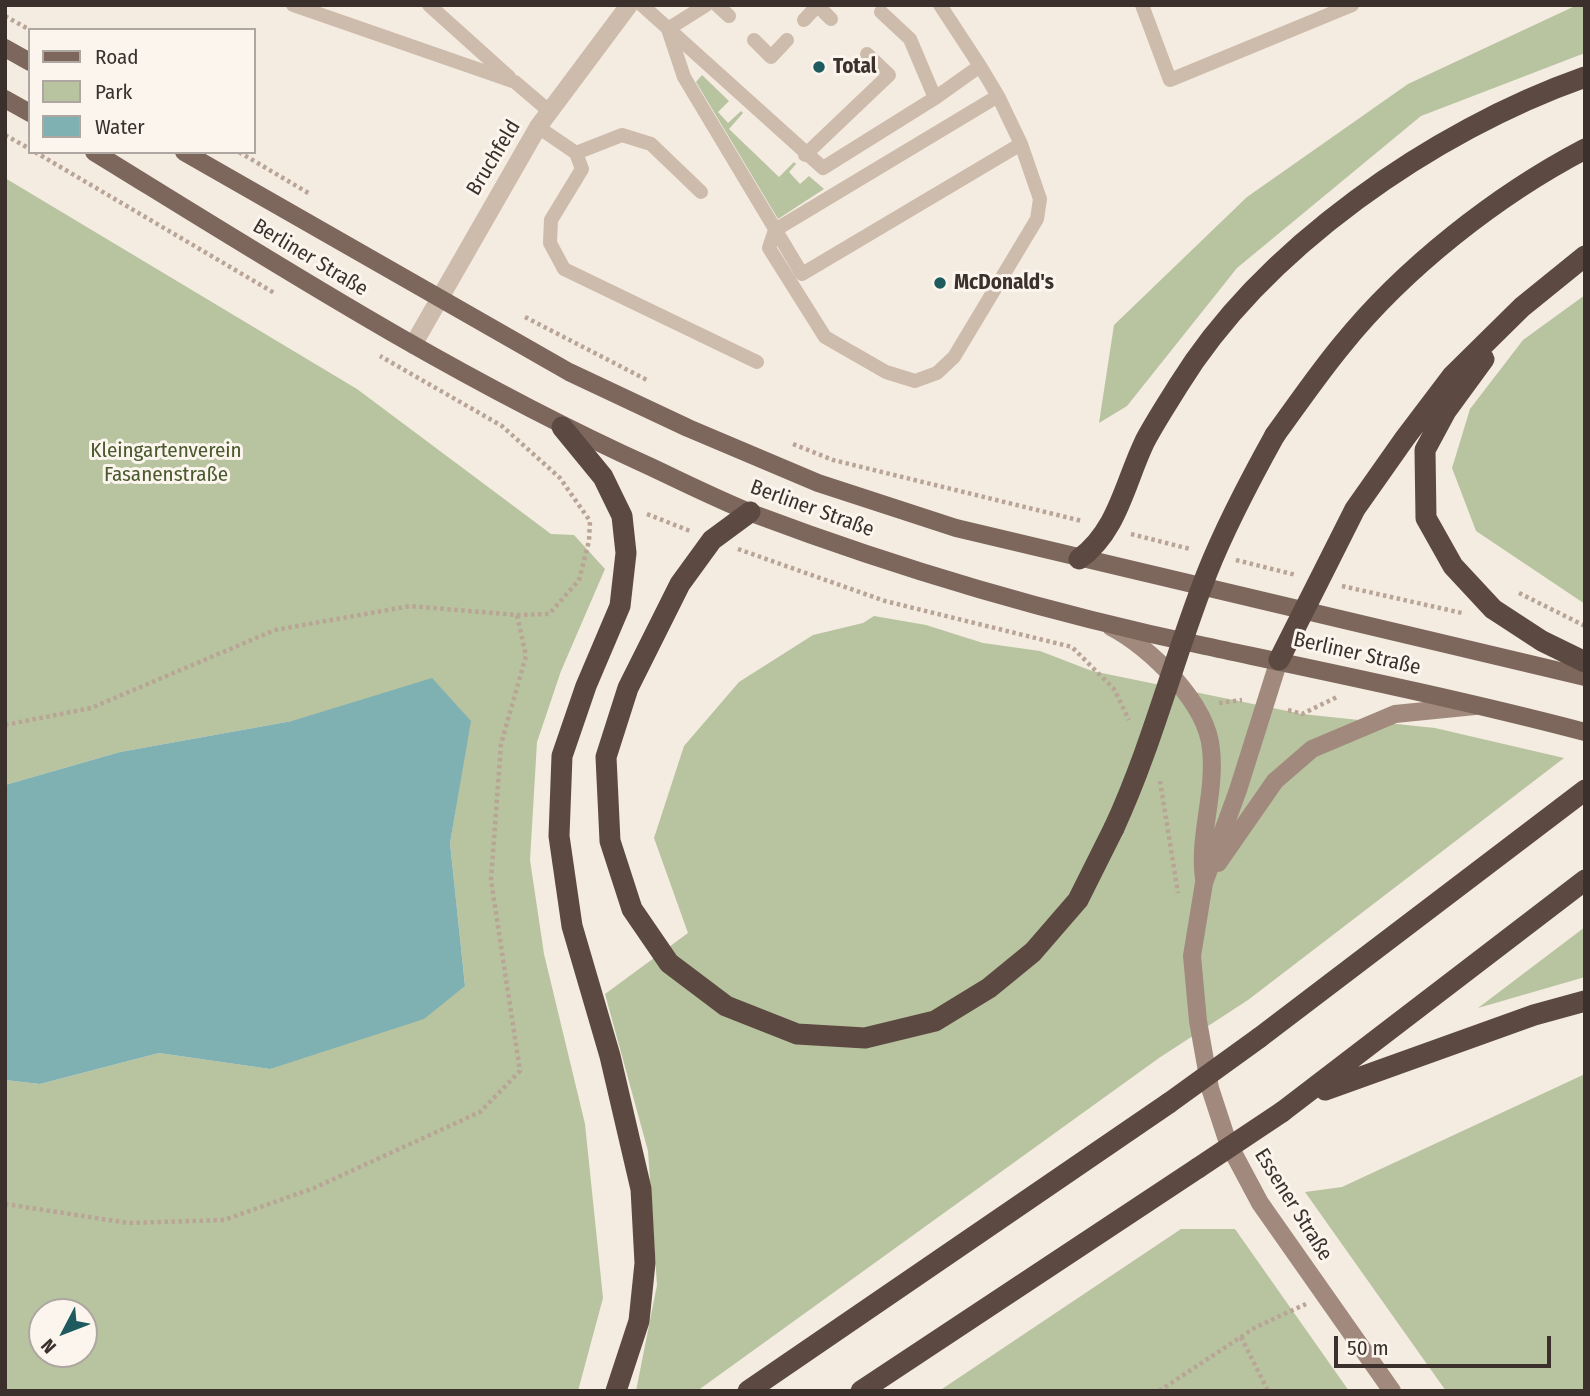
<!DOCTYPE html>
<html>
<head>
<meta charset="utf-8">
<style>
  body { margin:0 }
  #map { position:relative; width:1590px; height:1396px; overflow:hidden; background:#f4ebe1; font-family:"Fira Sans Condensed",sans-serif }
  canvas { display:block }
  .frame { position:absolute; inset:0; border:7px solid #3b302b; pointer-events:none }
  .legend { position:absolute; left:28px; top:28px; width:228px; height:126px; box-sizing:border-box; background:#fbf5ee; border:2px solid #aea6a0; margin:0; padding:9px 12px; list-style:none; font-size:21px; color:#3b302b }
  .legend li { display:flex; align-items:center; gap:14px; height:35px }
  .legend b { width:35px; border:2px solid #aea6a0 }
  .north { position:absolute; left:28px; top:1298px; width:70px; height:70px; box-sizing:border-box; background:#fbf5ee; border:2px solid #aea6a0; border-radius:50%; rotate:228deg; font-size:19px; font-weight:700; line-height:28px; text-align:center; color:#3b302b }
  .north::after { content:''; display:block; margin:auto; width:24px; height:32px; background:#1f5a5e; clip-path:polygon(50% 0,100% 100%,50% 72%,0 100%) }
  .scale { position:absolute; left:1334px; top:1336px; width:217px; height:32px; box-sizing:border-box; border:4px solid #3b302b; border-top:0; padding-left:9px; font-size:21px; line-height:24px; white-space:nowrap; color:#3b302b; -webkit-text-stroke:5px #fbf5ee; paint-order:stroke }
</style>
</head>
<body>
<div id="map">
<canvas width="1590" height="1396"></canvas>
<div class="frame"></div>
<ul class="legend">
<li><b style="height:9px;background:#7d675c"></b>Road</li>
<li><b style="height:19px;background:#b8c4a0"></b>Park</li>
<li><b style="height:19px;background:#7fb0b2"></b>Water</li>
</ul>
<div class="north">N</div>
<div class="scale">50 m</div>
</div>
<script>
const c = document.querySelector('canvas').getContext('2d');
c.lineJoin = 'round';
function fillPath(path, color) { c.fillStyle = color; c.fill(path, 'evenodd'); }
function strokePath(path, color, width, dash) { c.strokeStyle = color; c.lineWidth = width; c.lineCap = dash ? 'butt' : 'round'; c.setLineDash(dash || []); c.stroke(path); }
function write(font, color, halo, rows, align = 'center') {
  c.font = font + ' "Fira Sans Condensed",sans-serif'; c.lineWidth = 6; c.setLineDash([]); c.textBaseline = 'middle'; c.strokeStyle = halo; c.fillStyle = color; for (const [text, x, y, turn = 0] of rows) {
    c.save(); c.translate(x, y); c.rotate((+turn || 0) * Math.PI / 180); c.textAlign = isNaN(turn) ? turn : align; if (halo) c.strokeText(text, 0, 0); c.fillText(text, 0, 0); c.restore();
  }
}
fillPath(new Path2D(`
  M 1585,5 L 1585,53 L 1421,116 L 1237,268 L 1127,406 L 1099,423 L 1114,325 L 1247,197 L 1408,84 L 1575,6 Z
  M 702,75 L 729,101 L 718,112 L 728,123 L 741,111 L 743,113 L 729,129 L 779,177 L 794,162 L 796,164 L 789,172 L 800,184 L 809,176 L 824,189 L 778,219 L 696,82 Z
  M 5,178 L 357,389 L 551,534 L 574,535 L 605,569 L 561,671 L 537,742 L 530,860 L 544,954 L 585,1124 L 603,1298 L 578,1391 L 5,1391 L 5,1080 L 40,1084 L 159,1053 L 270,1069 L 465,986 L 450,843 L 470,721 L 292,721 L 120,752 L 5,785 ZM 42,1312 L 84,1312 L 84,1354 L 42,1354 Z
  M 1585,295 L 1585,604 L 1476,531 L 1452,468 L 1470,409 L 1523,340 Z
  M 874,616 L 926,625 L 983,643 L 1040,651 L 1092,671 L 1302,714 L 1435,728 L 1564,758 L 1248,1000 L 1159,1058 L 697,1391 L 636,1391 L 657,1285 L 648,1151 L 605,994 L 688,933 L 654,838 L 684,746 L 739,682 L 813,635 L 863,623 Z
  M 1585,927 L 1585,977 L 1478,1008 Z
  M 1585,1074 L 1585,1391 L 1446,1391 L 1305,1192 L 1342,1187 Z
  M 1181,1229 L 1235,1229 L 1349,1391 L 939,1391 Z`), '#b8c4a0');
fillPath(new Path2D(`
  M 432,678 L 471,721 L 450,843 L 465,986 L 424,1019 L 270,1069 L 159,1053 L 40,1084 L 5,1080 L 5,785 L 120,752 L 292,721 Z`), '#7fb0b2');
strokePath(new Path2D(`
  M 5,16 L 30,30
  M 5,135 L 30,149
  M 35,152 L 276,294
  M 239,152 L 310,194
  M 525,317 L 647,380
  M 793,444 L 833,460 L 1082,521
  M 647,514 L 690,531
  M 1131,534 L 1190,549
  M 738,549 L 885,601 L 1072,647 L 1114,689 L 1129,720
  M 1236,560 L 1296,575
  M 1342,586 L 1462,613
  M 1519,593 L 1585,626
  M 1219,703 L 1242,700
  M 1288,710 L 1302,714 L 1337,697
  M 5,725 L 91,708 L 275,630 L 410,606 L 517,615 L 549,614 L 579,580 L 589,541 L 590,521 L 560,478 L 502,426 L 380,356
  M 1160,781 L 1178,893
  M 5,1204 L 128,1223 L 224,1220 L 314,1188 L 480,1112 L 520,1071 L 491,880 L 501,744 L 526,656 L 517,615
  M 1241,1337 L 1268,1391
  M 1159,1391 L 1256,1327 L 1306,1304`), '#b9a596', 4.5, [3.5, 3.5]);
strokePath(new Path2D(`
  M 293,5 L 515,82 L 549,111
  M 429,5 L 509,77
  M 642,5 L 823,168 L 935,98 L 910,39 L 881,12
  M 706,5 L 668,29 L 684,77 L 802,274 L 1021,144 L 998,96 L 775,230 L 769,248 L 825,337 L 886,372 L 915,381 L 937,373 L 954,357 L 1037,219 L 1040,199 L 1021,144
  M 717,5 L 729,16
  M 817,5 L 831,19
  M 1142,5 L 1170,80 L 1352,5
  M 804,20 L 817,6
  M 754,40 L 771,57 L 787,40
  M 980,66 L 998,96
  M 935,98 L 980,66 L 940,5
  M 538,127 L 576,153 L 582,169 L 551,220 L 550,243 L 564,269 L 757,362
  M 576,153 L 622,135 L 651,144 L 701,192
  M 805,155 L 889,75 L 867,54`), '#cdbbac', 14);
strokePath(new Path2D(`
  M 413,345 L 538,127 L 629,5`), '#cdbbac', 18);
strokePath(new Path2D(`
  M 1111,627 C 1150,647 1207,703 1211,749 C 1216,793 1198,836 1204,879
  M 1279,660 L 1238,790 L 1204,883 L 1192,956 L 1198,1021 L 1210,1088 L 1228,1143 L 1260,1203 L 1392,1391
  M 1218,863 L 1275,781 L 1312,749 L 1395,714 L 1475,706`), '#a18a7d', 18);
strokePath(new Path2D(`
  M 5,48 L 30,62
  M 5,99 L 30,113
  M 94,152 C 276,264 456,379 651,467 C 685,483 719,500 754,514 C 900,569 1053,614 1205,646 C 1332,673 1459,699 1585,732
  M 184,152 L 569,372 L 688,428 L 818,483 L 956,528 L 1585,677`), '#7d675c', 18);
strokePath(new Path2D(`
  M 1484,359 L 1446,411 L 1425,450 L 1426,518 L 1453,566 L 1493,609 L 1542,641 L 1585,662
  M 562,427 L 603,477 L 622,516 L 626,553 L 620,606 L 586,686 L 562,756 L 559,836 L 572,926 L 610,1056 L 641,1189 L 645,1263 L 639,1321 L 616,1391
  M 1275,435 C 1297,405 1318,374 1342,345 C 1404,268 1497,195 1585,149
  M 750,512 L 712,540 L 680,584 L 628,688 L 606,757 L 610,841 L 632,909 L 669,963 L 726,1006 L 797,1034 L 865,1038 L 935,1021 L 989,988 L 1033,952 L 1078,900 L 1114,828
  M 1079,559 C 1118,531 1125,482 1145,441 C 1155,422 1167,404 1178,386 C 1263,248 1434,130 1585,77
  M 1279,660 L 1355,509 L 1405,438 L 1452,376 L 1522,307 L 1585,256
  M 1259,1038 L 1585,790
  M 1325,1090 L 1534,1015 L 1585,1001
  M 1282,1112 L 1585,880
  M 748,1391 L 1169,1103
  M 861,1391 L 1198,1168`), '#5c4a42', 21);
strokePath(new Path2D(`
  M 1114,828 C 1152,746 1174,657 1207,573 C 1226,525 1250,480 1275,435
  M 1169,1103 L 1259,1038
  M 1198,1168 L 1282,1112`), '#5c4a42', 21);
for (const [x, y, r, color] of [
  [819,67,7,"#1f5a5e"],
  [940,283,7,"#1f5a5e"]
]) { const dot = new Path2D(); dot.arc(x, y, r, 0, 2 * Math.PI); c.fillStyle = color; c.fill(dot); strokePath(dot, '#fbf5ee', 2.5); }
write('bold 21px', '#3b302b', '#fbf5ee', [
  ["Total",833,67],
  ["McDonald's",954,283]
], 'left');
write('21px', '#3b302b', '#fbf5ee', [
  ["Bruchfeld",494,158,-59],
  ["Berliner Straße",310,258,31],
  ["Berliner Straße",812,509,20],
  ["Berliner Straße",1357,654,13],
  ["Essener Straße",1293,1205,58]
]);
write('21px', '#4a5a2e', '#fbf5ee', [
  ["Kleingartenverein",166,451],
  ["Fasanenstraße",166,475]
]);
</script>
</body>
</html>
